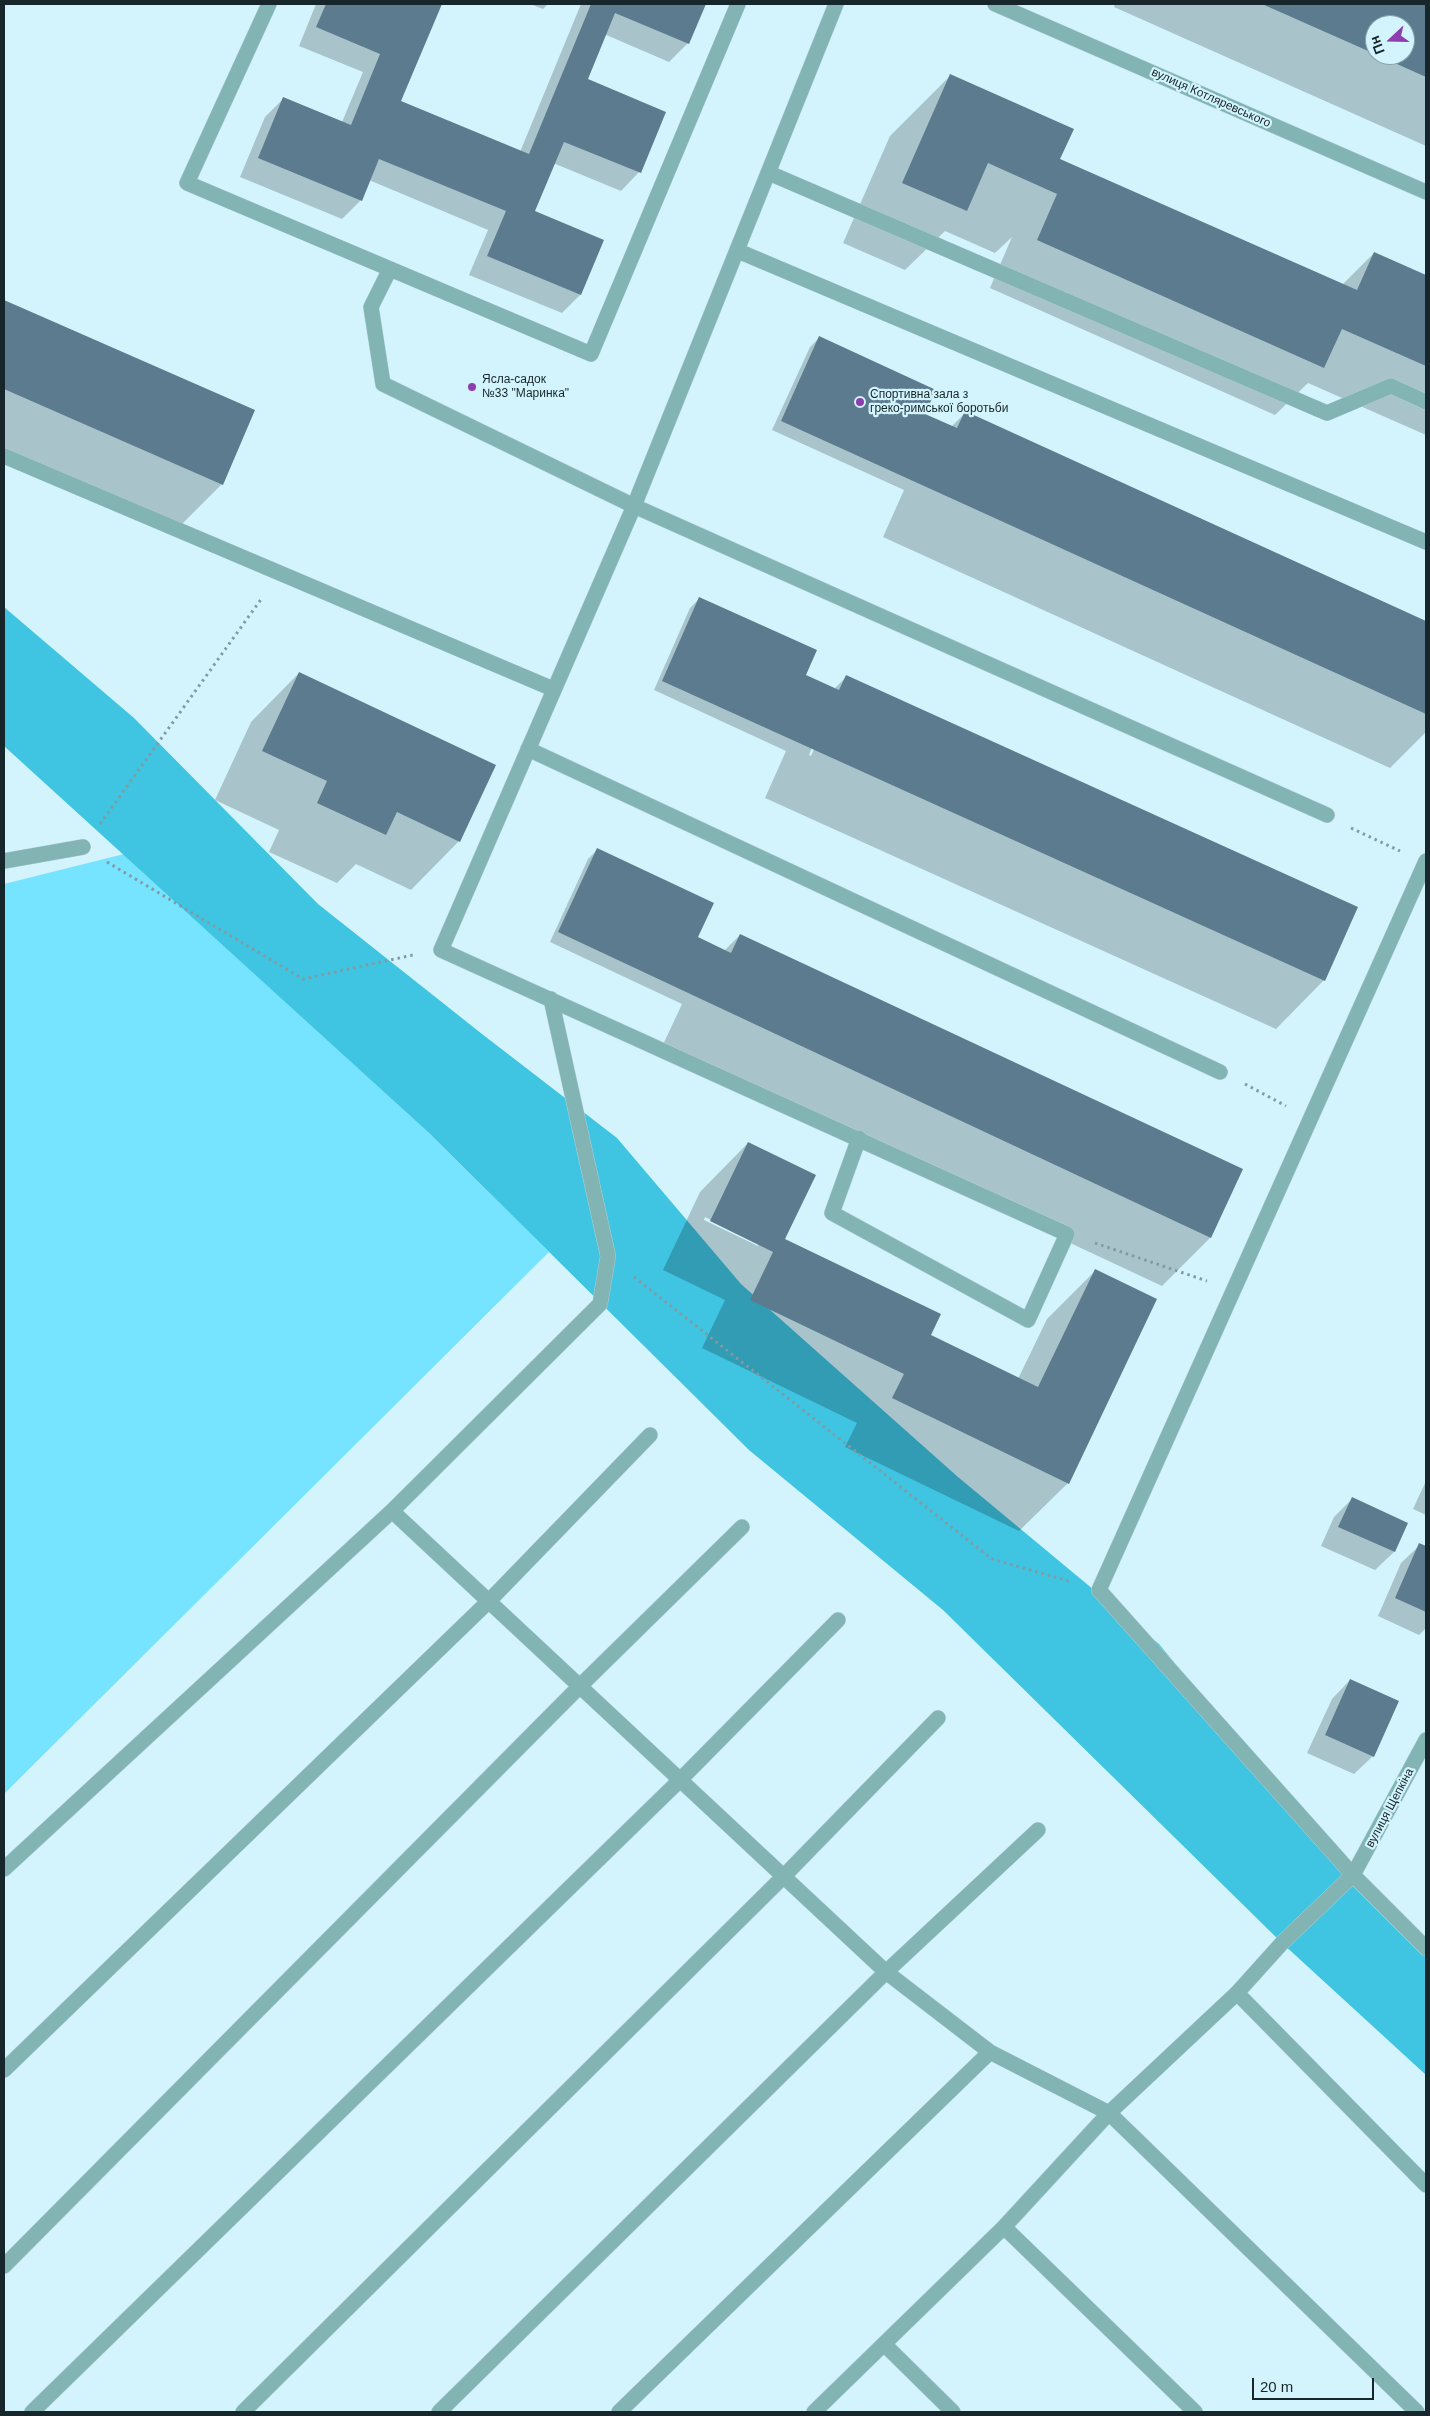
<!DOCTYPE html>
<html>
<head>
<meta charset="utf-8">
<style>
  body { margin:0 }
  #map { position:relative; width:1430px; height:2416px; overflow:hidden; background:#d3f4fd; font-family:Helvetica,sans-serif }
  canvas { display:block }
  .frame { position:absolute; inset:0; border:5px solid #16262a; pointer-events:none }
  .north { position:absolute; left:1365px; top:15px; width:50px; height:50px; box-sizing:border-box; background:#d3f4fd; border:1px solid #87a2a9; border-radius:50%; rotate:249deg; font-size:14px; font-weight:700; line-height:20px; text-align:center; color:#16262a }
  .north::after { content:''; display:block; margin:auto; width:18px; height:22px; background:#8c3eae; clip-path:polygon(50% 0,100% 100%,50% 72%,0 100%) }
  .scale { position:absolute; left:1252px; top:2378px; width:122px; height:22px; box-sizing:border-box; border:2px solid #16262a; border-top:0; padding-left:6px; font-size:15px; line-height:18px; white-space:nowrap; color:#16262a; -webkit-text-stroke:4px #d3f4fd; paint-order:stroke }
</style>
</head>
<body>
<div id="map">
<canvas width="1430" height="2416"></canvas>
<div class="frame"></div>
<div class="north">Пн</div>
<div class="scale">20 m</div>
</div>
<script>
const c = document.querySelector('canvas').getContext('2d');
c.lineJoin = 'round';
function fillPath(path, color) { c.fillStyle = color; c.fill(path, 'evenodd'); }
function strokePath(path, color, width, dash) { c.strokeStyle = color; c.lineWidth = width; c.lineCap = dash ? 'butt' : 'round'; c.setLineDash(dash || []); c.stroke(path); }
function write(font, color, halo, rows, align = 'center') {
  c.font = font + ' Helvetica,sans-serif'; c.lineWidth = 4.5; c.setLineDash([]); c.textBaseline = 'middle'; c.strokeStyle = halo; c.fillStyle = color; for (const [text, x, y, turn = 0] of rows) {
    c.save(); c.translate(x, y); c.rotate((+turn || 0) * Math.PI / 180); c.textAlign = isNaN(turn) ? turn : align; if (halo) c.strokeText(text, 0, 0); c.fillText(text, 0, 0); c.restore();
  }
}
fillPath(new Path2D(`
  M 124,854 L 429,1133 L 549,1252 L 4,1794 L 4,884 Z`), '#76e4fe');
fillPath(new Path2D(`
  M 4,607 L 134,718 L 318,904 L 482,1034 L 617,1138 L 741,1284 L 958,1477 L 1159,1644 L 1275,1785 L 1426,1948 L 1426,2075 L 1282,1943 L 943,1610 L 749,1450 L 429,1133 L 4,746 Z`), '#3fc4e1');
fillPath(new Path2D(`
  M 316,4 L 440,4 L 400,102 L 520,152 L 581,4 L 704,4 L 688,43 L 669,62 L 604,34 L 586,80 L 664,112 L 639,172 L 621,191 L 553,163 L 534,212 L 580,295 L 562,313 L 469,275 L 488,230 L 369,180 L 361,200 L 342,219 L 240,177 L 265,117 L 284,98 L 342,122 L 363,72 L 299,46 Z
  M 530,4 L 548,4 L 543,9 Z
  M 1115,4 L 1426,4 L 1426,146 L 1114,7 ZM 1375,25 L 1405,25 L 1405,55 L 1375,55 Z
  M 950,76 L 1059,159 L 1342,285 L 1374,253 L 1426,276 L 1426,435 L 1308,383 L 1275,415 L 990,288 L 1012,237 L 995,253 L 945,231 L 905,270 L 843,243 L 890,136 Z
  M 4,301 L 254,410 L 222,484 L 174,532 L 4,458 Z
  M 819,338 L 924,414 L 951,427 L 965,413 L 1426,622 L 1426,732 L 1390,768 L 883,537 L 904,490 L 772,430 L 810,347 Z
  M 700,598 L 804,675 L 834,689 L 846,677 L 1324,980 L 1276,1029 L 765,798 L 786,751 L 654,690 L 690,608 ZM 818,733 L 821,733 L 811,756 L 809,755 Z
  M 299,673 L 459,841 L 411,890 L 356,864 L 337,883 L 269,852 L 279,830 L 215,800 L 251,722 Z
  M 597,850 L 697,938 L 724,951 L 740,935 L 1241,1169 L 1210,1238 L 1162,1286 L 660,1051 L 682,1004 L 550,942 L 588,859 Z
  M 748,1143 L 783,1239 L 929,1336 L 1018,1379 L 1047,1319 L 1096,1270 L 1068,1483 L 1019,1531 L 845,1447 L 857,1423 L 702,1348 L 725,1300 L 663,1270 L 700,1192 ZM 705,1217 L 758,1243 L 758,1246 L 704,1220 Z
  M 1426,1481 L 1426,1515 L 1413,1509 Z
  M 1353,1498 L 1406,1523 L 1394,1552 L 1375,1570 L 1321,1546 L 1334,1517 Z
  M 1420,1545 L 1426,1548 L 1426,1628 L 1419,1635 L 1378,1616 L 1401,1563 Z
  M 1350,1680 L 1373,1756 L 1354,1774 L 1307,1753 L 1332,1699 Z`), '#0003');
fillPath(new Path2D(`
  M 326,4 L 442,4 L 401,101 L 529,154 L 591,4 L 706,4 L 689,44 L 615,13 L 588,79 L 666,112 L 641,173 L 564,142 L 535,211 L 604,240 L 581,295 L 487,256 L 506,211 L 379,159 L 362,201 L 258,158 L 283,97 L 351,125 L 380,54 L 316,27 Z
  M 1262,4 L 1426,4 L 1426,77 L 1377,55 L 1405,55 L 1405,25 L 1375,25 L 1375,54 Z
  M 950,74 L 1074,129 L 1060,159 L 1357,290 L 1374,252 L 1426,275 L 1426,366 L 1342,329 L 1324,368 L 1037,240 L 1057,194 L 988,163 L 967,211 L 902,183 Z
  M 4,300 L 255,410 L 223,485 L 4,389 Z
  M 819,336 L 936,390 L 925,414 L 957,428 L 965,411 L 1426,621 L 1426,714 L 781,421 Z
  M 699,597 L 817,650 L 806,675 L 839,690 L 846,675 L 1358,907 L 1325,981 L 662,681 Z
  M 299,672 L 496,765 L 460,842 L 397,812 L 386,835 L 317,803 L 327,781 L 262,751 Z
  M 597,848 L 714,903 L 698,937 L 731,953 L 740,934 L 1243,1169 L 1211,1238 L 558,932 Z
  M 748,1142 L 816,1175 L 785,1239 L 941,1314 L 931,1335 L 1038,1387 L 1095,1269 L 1157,1299 L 1069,1484 L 892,1398 L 904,1374 L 750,1300 L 773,1252 L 710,1221 Z
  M 1352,1497 L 1408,1523 L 1395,1552 L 1338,1527 Z
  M 1419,1543 L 1426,1546 L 1426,1612 L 1395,1598 Z
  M 1350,1679 L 1399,1701 L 1374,1757 L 1325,1735 Z`), '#5d7b8e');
const service = new Path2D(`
  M 269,4 L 187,183 L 591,354 L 738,4
  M 836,4 L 634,506 L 441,950 L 1067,1234 L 1028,1320 L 832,1213 L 859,1138
  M 769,173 L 1327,413 L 1391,386 L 1426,402
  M 738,251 L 1426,542
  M 390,269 L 371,307 L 383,384 L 634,506 L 1327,815
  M 4,456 L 553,689
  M 528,749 L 1220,1072
  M 4,861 L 83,847
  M 392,1511 L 886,1972 L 990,2052 L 1109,2113 L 1417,2412
  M 4,1869 L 392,1511 L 600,1304 L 608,1256 L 551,999
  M 1353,1875 L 1426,1948
  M 1237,1993 L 1426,2185
  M 4,2070 L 489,1601 L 650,1435
  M 1004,2227 L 1195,2412
  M 4,2266 L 580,1686 L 742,1527
  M 884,2344 L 953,2412
  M 32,2412 L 680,1780 L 838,1620
  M 243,2412 L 783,1877 L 938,1718
  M 439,2412 L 886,1972 L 1038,1830
  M 619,2412 L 990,2052
  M 814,2412 L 1004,2227 L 1109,2113 L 1237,1993 L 1282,1943 L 1353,1875 L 1099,1590 L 1426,861`);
const minor = new Path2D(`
  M 995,4 L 1426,192
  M 1353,1875 L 1426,1740`);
strokePath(service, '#b1cfd7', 16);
strokePath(minor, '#b1cfd7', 16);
strokePath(new Path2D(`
  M 100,824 L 262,598
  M 1351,828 L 1400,851
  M 107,862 L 303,979 L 413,955
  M 1245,1084 L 1286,1106
  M 1095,1243 L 1207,1281
  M 634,1277 L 992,1559 L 1072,1582`), '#829ba2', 3, [2.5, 4]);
strokePath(service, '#81b4b3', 15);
strokePath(minor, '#81b4b3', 15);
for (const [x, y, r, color] of [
  [472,387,5,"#8c3eae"],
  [860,402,5,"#8c3eae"]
]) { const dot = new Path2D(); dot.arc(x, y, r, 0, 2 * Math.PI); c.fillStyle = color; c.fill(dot); strokePath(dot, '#d3f4fd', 2); }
write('12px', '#16262a', '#d3f4fd', [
  ["вулиця Котляревського",1211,98,24],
  ["вулиця Щепкіна",1390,1808,-62]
]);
write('12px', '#16262a', '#d3f4fd', [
  ["Ясла-садок",482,380],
  ["№33 \"Маринка\"",482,394],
  ["Спортивна зала з",870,395],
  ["греко-римської боротьби",870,409]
], 'left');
</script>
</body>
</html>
